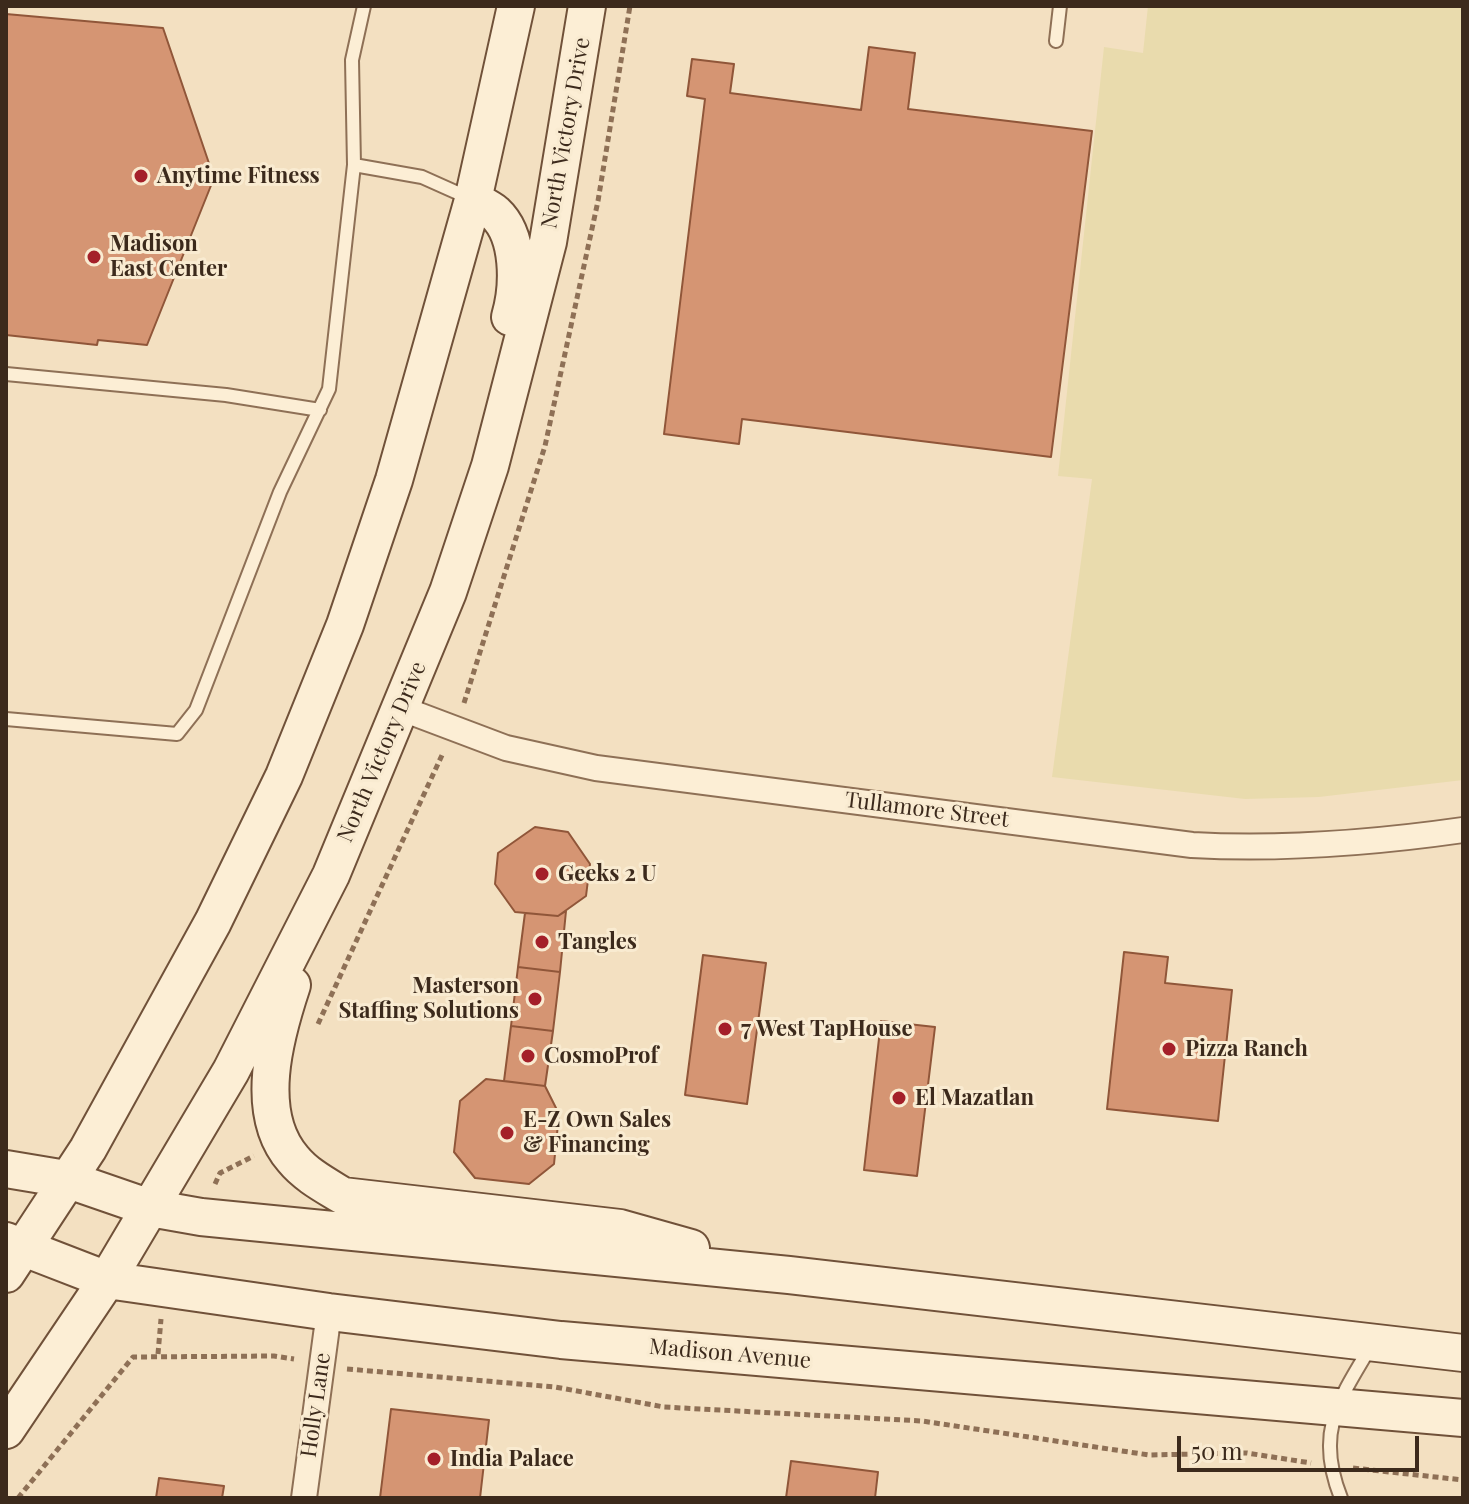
<!DOCTYPE html>
<html>
<head>
<meta charset="utf-8">
<style>
  body { margin:0 }
  #map { position:relative; width:1469px; height:1504px; overflow:hidden; background:#f3e0c1; font-family:"Playfair Display",serif }
  canvas { display:block }
  .frame { position:absolute; inset:0; border:8px solid #3c2a1c; pointer-events:none }
  .scale { position:absolute; left:1177px; top:1436px; width:242px; height:36px; box-sizing:border-box; border:4px solid #3c2a1c; border-top:0; padding-left:10px; font-size:24px; line-height:28px; white-space:nowrap; color:#3c2a1c; -webkit-text-stroke:6px #f9ebd1; paint-order:stroke }
</style>
</head>
<body>
<div id="map">
<canvas width="1469" height="1504"></canvas>
<div class="frame"></div>
<div class="scale">50 m</div>
</div>
<script>
const c = document.querySelector('canvas').getContext('2d');
c.lineJoin = 'round';
function fillPath(path, color) { c.fillStyle = color; c.fill(path, 'evenodd'); }
function strokePath(path, color, width, dash) { c.strokeStyle = color; c.lineWidth = width; c.lineCap = dash ? 'butt' : 'round'; c.setLineDash(dash || []); c.stroke(path); }
function write(font, color, halo, rows, align = 'center') {
  c.font = font + ' "Playfair Display",serif'; c.lineWidth = 6; c.setLineDash([]); c.textBaseline = 'middle'; c.strokeStyle = halo; c.fillStyle = color; for (const [text, x, y, turn = 0] of rows) {
    c.save(); c.translate(x, y); c.rotate((+turn || 0) * Math.PI / 180); c.textAlign = isNaN(turn) ? turn : align; if (halo) c.strokeText(text, 0, 0); c.fillText(text, 0, 0); c.restore();
  }
}
fillPath(new Path2D(`
  M 1148,6 L 1463,6 L 1463,780 L 1319,797 L 1245,799 L 1052,777 L 1092,479 L 1058,476 L 1104,47 L 1143,53 Z`), '#e9dbad');
const building = new Path2D(`
  M 6,14 L 163,28 L 214,178 L 147,345 L 98,340 L 97,345 L 6,335 Z
  M 869,47 L 915,53 L 908,109 L 1092,131 L 1051,457 L 742,419 L 739,444 L 664,434 L 705,99 L 687,96 L 692,59 L 734,64 L 730,93 L 861,110 Z
  M 535,827 L 568,832 L 590,864 L 586,896 L 558,916 L 515,912 L 495,884 L 498,853 Z
  M 566,911 L 560,972 L 518,967 L 525,913 L 558,916 Z
  M 1124,952 L 1168,957 L 1165,983 L 1232,990 L 1218,1121 L 1107,1109 Z
  M 703,955 L 766,963 L 747,1104 L 685,1095 Z
  M 518,967 L 560,972 L 553,1031 L 511,1026 Z
  M 881,1021 L 935,1027 L 917,1176 L 864,1170 Z
  M 511,1026 L 553,1031 L 545,1086 L 504,1081 Z
  M 486,1079 L 545,1086 L 559,1114 L 554,1164 L 529,1184 L 475,1178 L 454,1152 L 460,1101 Z
  M 391,1409 L 489,1420 L 480,1498 L 380,1498 Z
  M 791,1461 L 878,1472 L 875,1498 L 786,1498 Z
  M 159,1478 L 224,1486 L 222,1498 L 156,1498 Z`);
fillPath(building, '#d59573');
strokePath(building, '#905639', 2);
const lane = new Path2D(`
  M 1056,41 L 1060,6
  M 354,165 L 422,177 L 469,198
  M 6,374 L 226,395 L 320,410
  M 6,719 L 177,734 L 196,710 L 280,492 L 329,389 L 354,165 L 352,60 L 364,6
  M 1341,1498 C 1315,1433 1338,1401 1371,1346`);
const street = new Path2D(`
  M 400,708 L 506,748 L 596,768 L 1192,845 C 1284,850 1372,843 1463,830
  M 304,1498 L 329,1312`);
const secondary = new Path2D(`
  M 473,200 C 480,204 489,208 495,213 C 520,236 519,286 510,317
  M 292,985 C 275,1036 253,1113 293,1159 C 306,1175 325,1185 343,1196 L 620,1228 L 691,1248
  M 6,1169 L 66,1179 L 150,1208 L 201,1217 L 789,1275 L 1463,1353
  M 6,1241 L 107,1280 L 329,1312 L 561,1340 L 1463,1418
  M 6,1274 L 88,1149 L 213,922 L 284,776 L 345,625 L 394,480 L 473,200 L 516,6
  M 6,1430 L 107,1280 L 231,1071 L 331,875 L 448,592 L 490,466 L 548,242 L 587,6`);
strokePath(lane, '#8e7056', 16);
strokePath(street, '#8e7056', 28);
strokePath(secondary, '#705139', 40);
strokePath(new Path2D(`
  M 464,703 L 545,446 L 598,201 L 630,6
  M 318,1024 L 443,753
  M 215,1184 L 220,1173 L 254,1156
  M 158,1354 L 161,1319
  M 347,1369 L 555,1387 L 664,1407 L 922,1421 L 1149,1455 L 1247,1453 L 1311,1463
  M 1353,1468 L 1463,1480
  M 18,1498 L 133,1357 L 274,1356 L 294,1359`), '#8e7056', 5, [6, 4]);
strokePath(lane, '#fceed5', 12);
strokePath(street, '#fceed5', 24);
strokePath(secondary, '#fceed5', 36);
for (const [x, y, r, color] of [
  [141,176,8,"#a42029"],
  [94,257,8,"#a42029"],
  [542,874,8,"#a42029"],
  [542,942,8,"#a42029"],
  [535,999,8,"#a42029"],
  [725,1029,8,"#a42029"],
  [1169,1049,8,"#a42029"],
  [528,1056,8,"#a42029"],
  [899,1098,8,"#a42029"],
  [507,1133,8,"#a42029"],
  [434,1459,8,"#a42029"]
]) { const dot = new Path2D(); dot.arc(x, y, r, 0, 2 * Math.PI); c.fillStyle = color; c.fill(dot); strokePath(dot, '#f9ebd1', 3); }
write('22px', '#3c2a1c', '#f9ebd1', [
  ["North Victory Drive",566,133,-80],
  ["North Victory Drive",382,752,-67],
  ["Tullamore Street",927,810,7],
  ["Madison Avenue",730,1354,5],
  ["Holly Lane",316,1405,-82]
]);
write('bold 22px', '#3c2a1c', '#f9ebd1', [
  ["Anytime Fitness",157,176],
  ["Madison",110,244],
  ["East Center",110,269],
  ["Geeks 2 U",558,874],
  ["Tangles",558,942],
  ["Masterson",519,986,"right"],
  ["Staffing Solutions",519,1011,"right"],
  ["7 West TapHouse",741,1029],
  ["Pizza Ranch",1185,1049],
  ["CosmoProf",544,1056],
  ["El Mazatlan",915,1098],
  ["E-Z Own Sales",523,1120],
  ["& Financing",523,1145],
  ["India Palace",450,1459]
], 'left');
</script>
</body>
</html>
